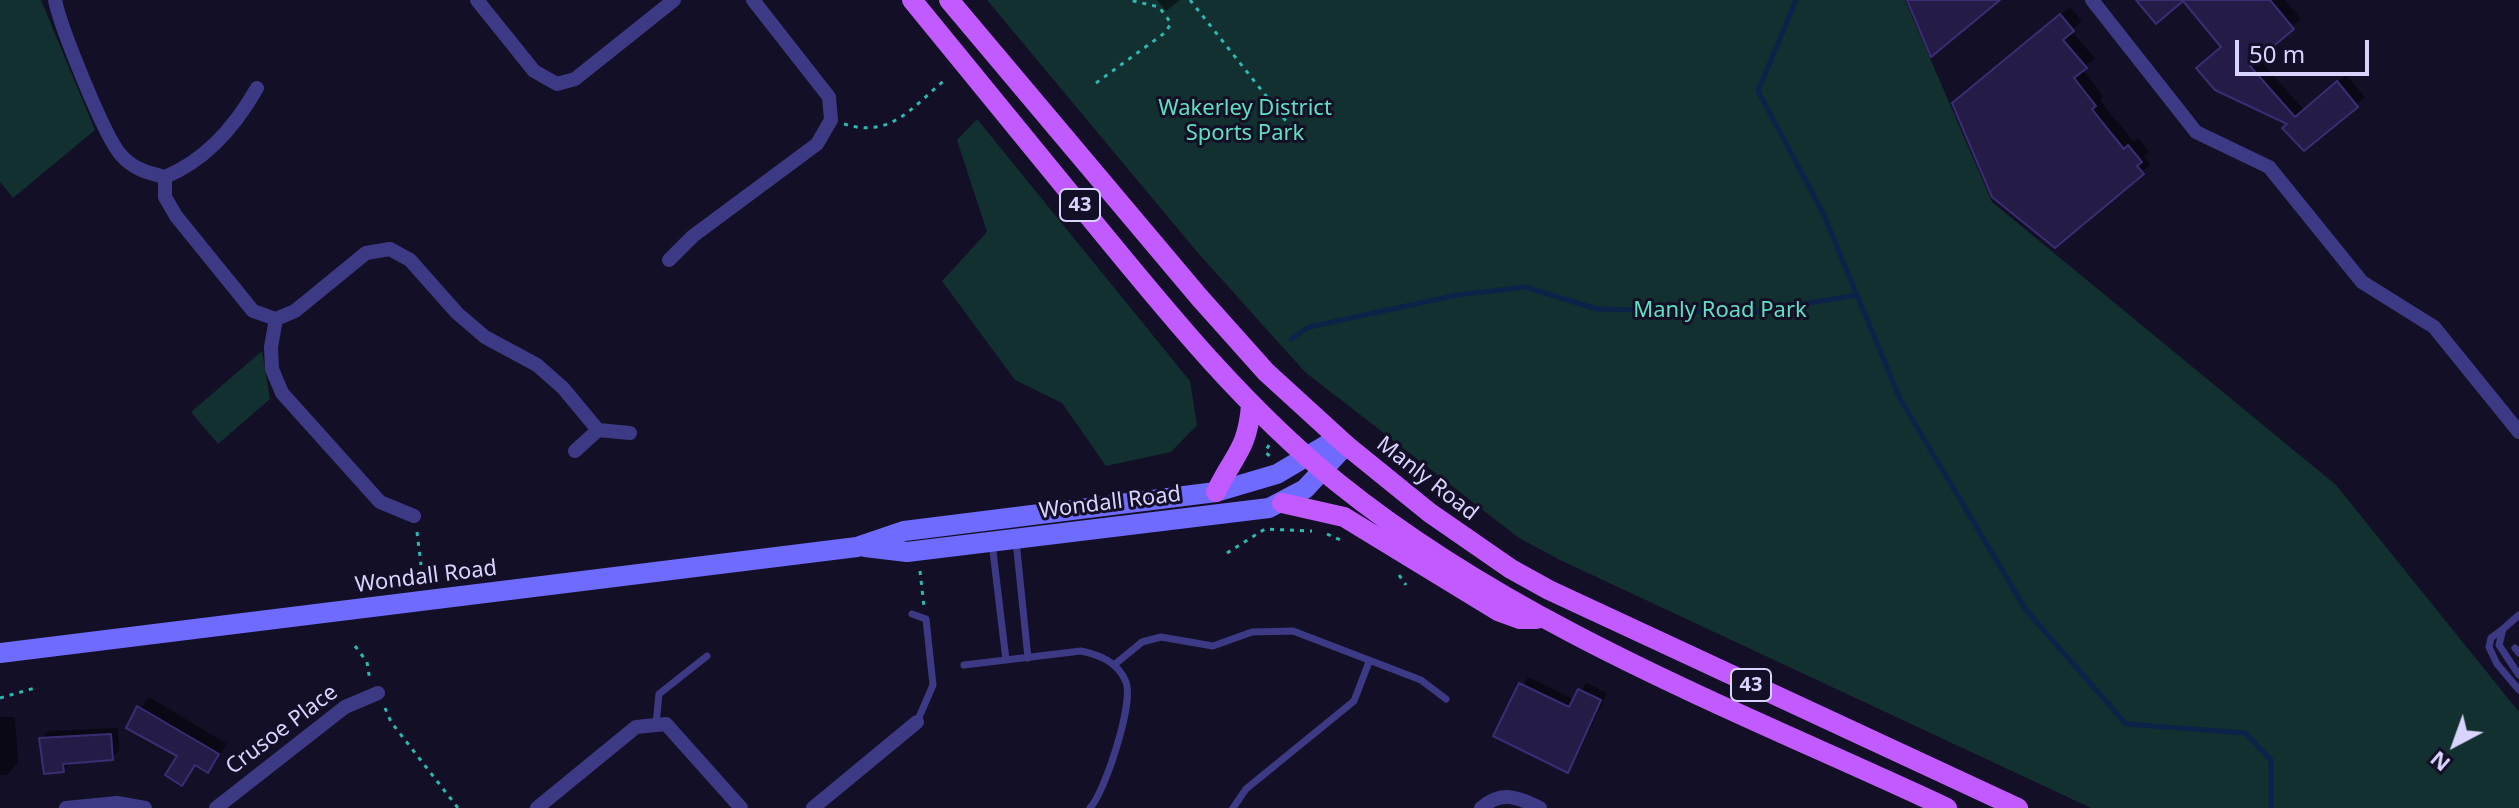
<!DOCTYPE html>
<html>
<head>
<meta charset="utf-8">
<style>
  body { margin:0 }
  #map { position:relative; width:2519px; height:808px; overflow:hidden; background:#130f26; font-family:"Noto Sans",sans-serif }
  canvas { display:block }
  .north { position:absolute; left:2415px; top:704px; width:80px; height:80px; -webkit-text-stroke:6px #130f26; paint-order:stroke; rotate:221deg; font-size:22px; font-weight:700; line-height:32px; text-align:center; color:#d9d4ff }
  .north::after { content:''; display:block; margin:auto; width:28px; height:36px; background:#d9d4ff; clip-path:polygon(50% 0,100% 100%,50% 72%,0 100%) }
  .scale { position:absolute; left:2235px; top:40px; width:134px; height:36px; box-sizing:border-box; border:4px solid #d9d4ff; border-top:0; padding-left:10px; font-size:24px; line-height:28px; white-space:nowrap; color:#d9d4ff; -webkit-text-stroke:6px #130f26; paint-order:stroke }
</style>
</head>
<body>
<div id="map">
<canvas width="2519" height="808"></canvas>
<div class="north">N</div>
<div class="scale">50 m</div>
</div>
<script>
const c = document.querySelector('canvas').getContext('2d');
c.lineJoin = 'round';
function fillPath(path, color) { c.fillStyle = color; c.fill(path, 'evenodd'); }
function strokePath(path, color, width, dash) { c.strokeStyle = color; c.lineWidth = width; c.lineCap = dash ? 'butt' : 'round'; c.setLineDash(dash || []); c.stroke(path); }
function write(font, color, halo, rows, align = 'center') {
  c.font = font + ' "Noto Sans",sans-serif'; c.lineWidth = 6; c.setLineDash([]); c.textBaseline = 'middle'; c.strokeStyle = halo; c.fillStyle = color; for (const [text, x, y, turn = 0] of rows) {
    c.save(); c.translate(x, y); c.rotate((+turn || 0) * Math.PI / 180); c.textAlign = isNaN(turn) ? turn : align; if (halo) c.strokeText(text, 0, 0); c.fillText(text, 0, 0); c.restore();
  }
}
fillPath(new Path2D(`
  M 0,0 L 41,0 L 95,130 L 13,198 L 0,182 Z
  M 987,0 L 1905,0 L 1992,202 L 2336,485 L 2519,712 L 2519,808 L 2091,808 L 1560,560 L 1519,538 L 1305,372 L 1198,253 Z
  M 977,119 L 1190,381 L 1197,425 L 1171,452 L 1106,466 L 1062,403 L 1015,380 L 942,281 L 987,232 L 957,140 Z
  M 262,351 L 270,399 L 218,444 L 191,412 Z`), '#12302f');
fillPath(new Path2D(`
  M 1157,0 L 1180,0 L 1166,11 Z
  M 2185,0 L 2285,0 L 2301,19 L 2257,57 L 2304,110 L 2346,75 L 2365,97 L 2304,148 L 2289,123 Z
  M 2070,7 L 2082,21 L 2071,31 L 2095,58 L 2082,69 L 2103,96 L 2100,100 L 2110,113 L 2134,142 L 2138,138 L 2149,152 L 2144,156 L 2151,164 L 2055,245 L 1963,95 Z
  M 1528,677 L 1575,700 L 1586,683 L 1607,693 L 1574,763 L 1567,770 L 1496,735 Z
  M 149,697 L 227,744 L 207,771 L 197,764 L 181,784 L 180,756 L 128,727 Z
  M 0,717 L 15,717 L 18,763 L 6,775 L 0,775 Z
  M 118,728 L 119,751 L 112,758 L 71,763 L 63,770 L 41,739 L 48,731 Z`), '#0007');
strokePath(new Path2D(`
  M 1796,0 L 1758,91 L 1823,213 L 1900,399 L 2026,610 L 2126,724 L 2245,733 L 2271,760 L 2271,808
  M 1291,339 L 1309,327 L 1457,295 L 1525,287 L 1597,309 L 1749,313 L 1857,295`), '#0c2248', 5);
const building = new Path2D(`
  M 1907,0 L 2000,0 L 1931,57 Z
  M 2136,0 L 2270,0 L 2294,29 L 2250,66 L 2295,117 L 2337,81 L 2358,107 L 2304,151 L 2282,128 L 2287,124 L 2215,90 L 2196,68 L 2221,47 L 2183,1 L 2156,24 Z
  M 2060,14 L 2074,31 L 2063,40 L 2087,68 L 2074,78 L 2096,106 L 2092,109 L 2102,122 L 2124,149 L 2128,145 L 2142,162 L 2137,166 L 2144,174 L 2055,248 L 1992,197 L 1952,103 Z
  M 1519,683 L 1569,707 L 1578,689 L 1601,700 L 1568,773 L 1493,736 Z
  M 137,706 L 219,754 L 208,773 L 195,765 L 182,786 L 165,775 L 177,756 L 126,728 Z
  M 111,734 L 113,760 L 63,764 L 64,772 L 44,774 L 39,738 Z`);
fillPath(building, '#241b47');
strokePath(building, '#3b2d73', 2);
strokePath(new Path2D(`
  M 1190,0 L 1301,140
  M 1096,83 L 1166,32 L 1171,23 L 1159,7 L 1129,0
  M 844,124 C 891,139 912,107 946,79
  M 1269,445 L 1265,452 L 1271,457
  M 417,532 L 421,565
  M 1327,534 L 1345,542
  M 1227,553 L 1265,529 L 1312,531
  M 920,571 L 924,607
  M 1399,575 L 1406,585
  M 355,646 L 367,662 L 370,681
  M 0,698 L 35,688
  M 385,708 L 391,722 L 458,808`), '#2fb8b0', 3, [4, 6]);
strokePath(new Path2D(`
  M 1016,541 L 1028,658
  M 992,543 L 1006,660
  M 912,614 L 926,619 L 933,685 L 917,722
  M 2519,615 L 2503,629 L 2499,645 L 2519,675
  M 2503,629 L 2491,638 L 2489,647 L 2497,664 L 2519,690
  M 2515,648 L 2519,653
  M 964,665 L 1081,651 C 1100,655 1118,662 1126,682 C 1134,703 1105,792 1090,808
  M 1114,665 L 1142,642 L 1161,637 L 1213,646 L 1252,632 L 1293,631 L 1421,680 L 1446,699
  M 656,724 L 659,694 L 707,656
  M 1233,808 L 1246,789 L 1354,701 L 1369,662`), '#3d3a85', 7);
strokePath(new Path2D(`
  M 55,0 C 60,26 105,138 121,155 C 133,169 148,173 165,177 L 165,197 L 176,216 L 253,311 L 276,319 L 295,311 L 366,253 L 390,249 L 410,260 L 457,313 L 485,337 L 537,365 L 563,388 L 598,430 L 630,433
  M 477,0 L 534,71 L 557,84 L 575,79 L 674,0
  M 2092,0 L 2196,132 L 2269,167 L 2362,282 L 2434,327 L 2519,432
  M 165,177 C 206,160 236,125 257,88
  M 669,260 L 693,236 L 817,144 L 831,120 L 829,97 L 753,0
  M 276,319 L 271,347 L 272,369 L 282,393 L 380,502 L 414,516
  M 575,451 L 598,430
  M 66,808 L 117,803 L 145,808
  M 216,808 L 345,707 L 378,693
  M 537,808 L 636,727 L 666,724 L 741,808
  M 813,808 L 917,722
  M 1481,808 C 1502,790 1517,797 1540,808`), '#3d3a85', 14);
strokePath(new Path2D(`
  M 865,547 L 907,552 L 1269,508 L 1305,489 L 1346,445
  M 0,653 L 857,547 L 904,531 L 1216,492 L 1277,474 L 1338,438`), '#6f6bff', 20);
strokePath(new Path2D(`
  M 912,0 C 972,73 1031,146 1091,219 C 1168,313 1243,406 1338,483 C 1518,628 1739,711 1947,808
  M 949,0 L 1199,297 L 1266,372 L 1346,445 L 1430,513 L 1511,569 L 1549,590 L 2018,808
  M 1216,492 C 1234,454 1247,451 1251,406
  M 1282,503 L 1344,517 L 1498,611 L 1520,619 L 1537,619`), '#c25bff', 20);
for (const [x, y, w] of [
  [1080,205,40],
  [1751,685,40]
]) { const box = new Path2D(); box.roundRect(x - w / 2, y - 16, w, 32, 6); c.fillStyle = '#130f26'; c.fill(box); strokePath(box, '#d9d4ff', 2); }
write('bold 20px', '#d9d4ff', null, [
  ["43",1080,205],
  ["43",1751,685]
]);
write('22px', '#5fe0c0', '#130f26', [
  ["Wakerley District",1245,109],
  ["Sports Park",1245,134],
  ["Manly Road Park",1720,311]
]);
write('22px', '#d9d4ff', '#130f26', [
  ["Manly Road",1427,479,38],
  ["Wondall Road",1110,503,-7],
  ["Wondall Road",426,577,-7],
  ["Crusoe Place",282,730,-37]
]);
</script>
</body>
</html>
